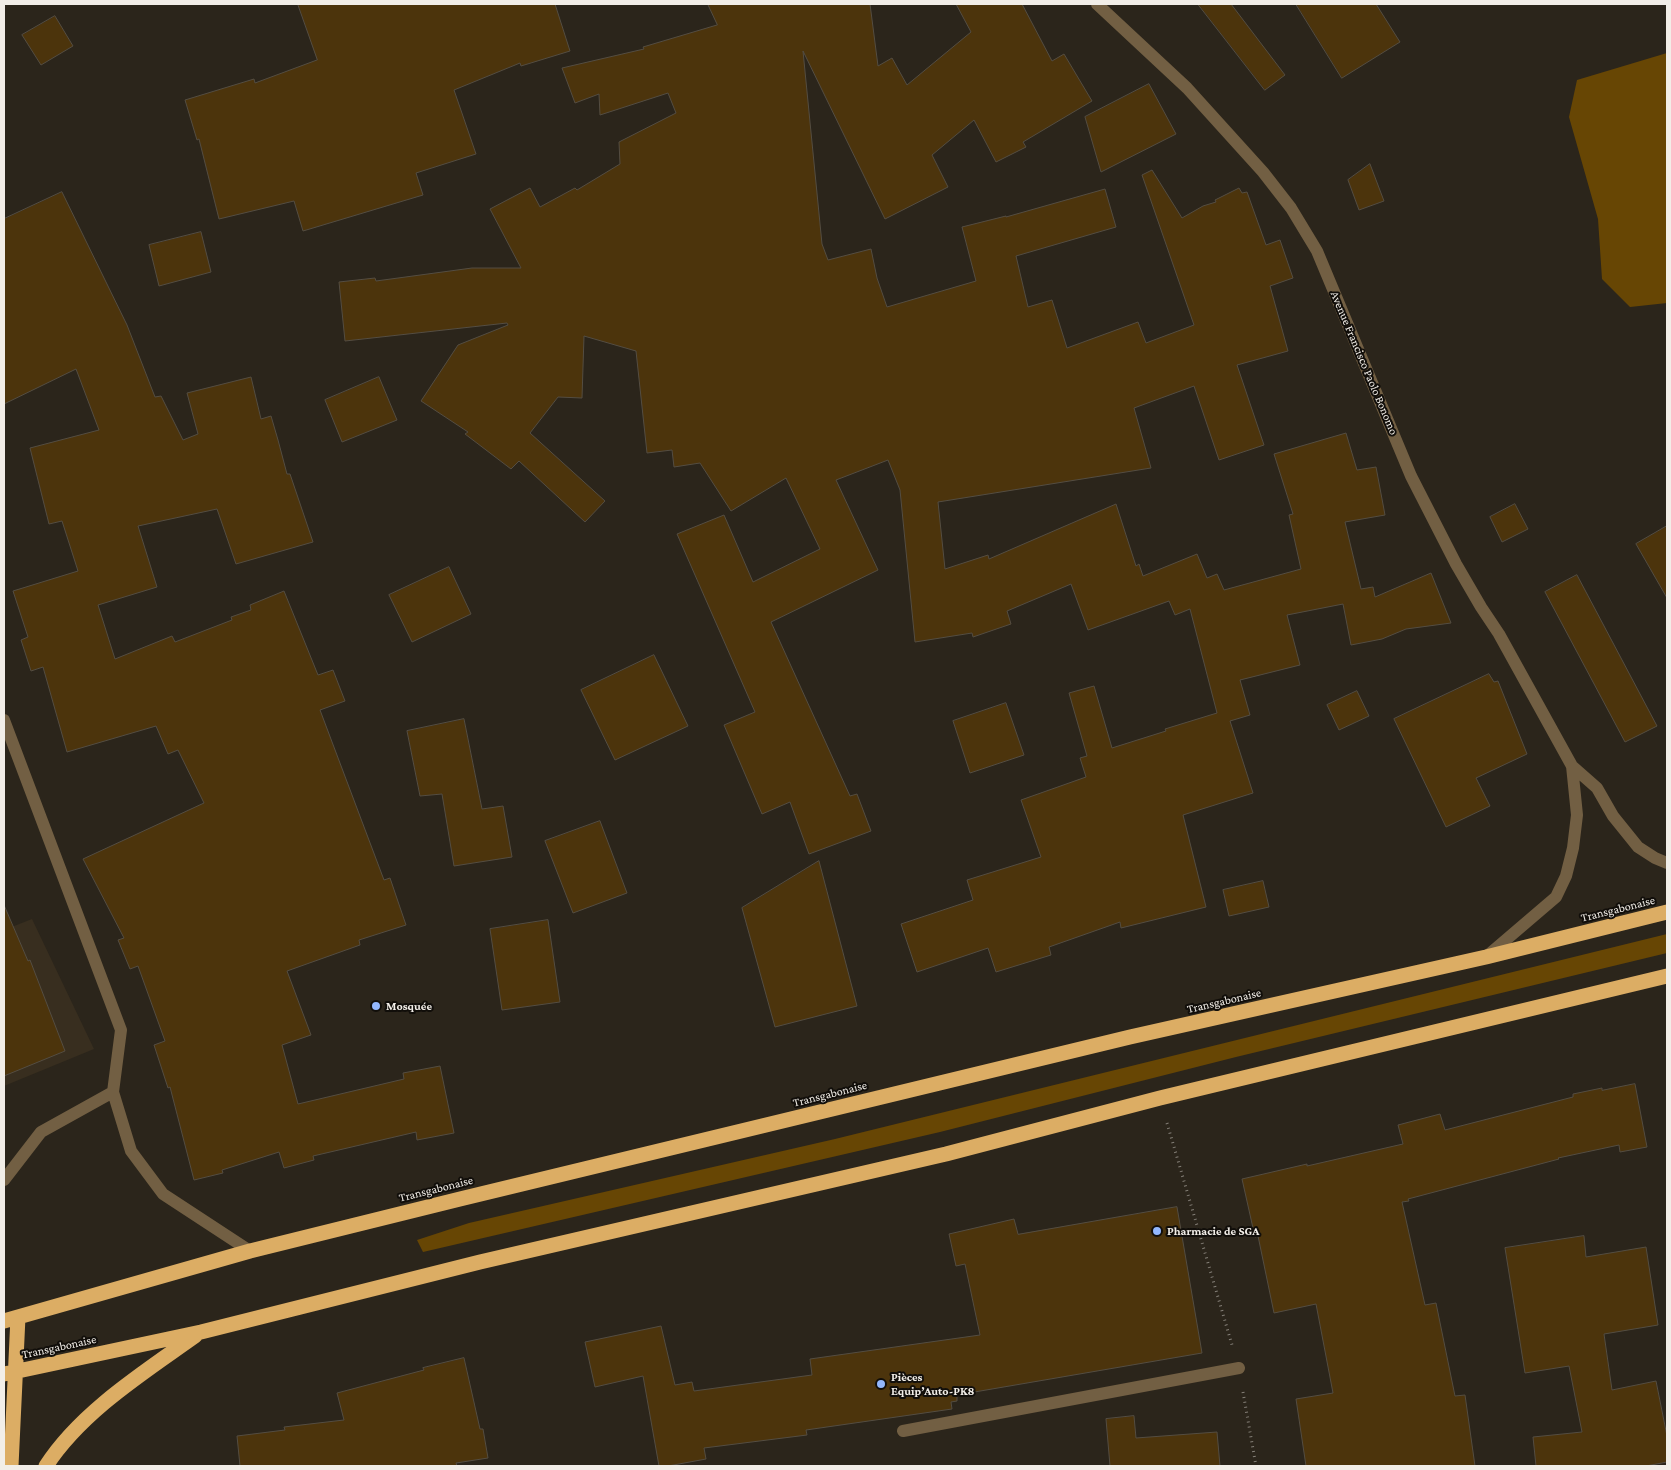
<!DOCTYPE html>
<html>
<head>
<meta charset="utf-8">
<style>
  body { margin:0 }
  #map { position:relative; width:1671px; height:1470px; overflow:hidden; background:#2b251b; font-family:"Crimson Pro",serif }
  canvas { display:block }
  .frame { position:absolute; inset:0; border:5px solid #f2eee8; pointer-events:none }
</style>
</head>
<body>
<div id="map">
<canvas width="1671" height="1470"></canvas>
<div class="frame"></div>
</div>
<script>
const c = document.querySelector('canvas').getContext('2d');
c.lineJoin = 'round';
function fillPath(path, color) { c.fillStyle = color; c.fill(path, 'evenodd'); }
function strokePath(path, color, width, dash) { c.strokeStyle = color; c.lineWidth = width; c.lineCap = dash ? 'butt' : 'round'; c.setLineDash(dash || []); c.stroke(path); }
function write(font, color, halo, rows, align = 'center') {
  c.font = font + ' "Crimson Pro",serif'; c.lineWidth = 4; c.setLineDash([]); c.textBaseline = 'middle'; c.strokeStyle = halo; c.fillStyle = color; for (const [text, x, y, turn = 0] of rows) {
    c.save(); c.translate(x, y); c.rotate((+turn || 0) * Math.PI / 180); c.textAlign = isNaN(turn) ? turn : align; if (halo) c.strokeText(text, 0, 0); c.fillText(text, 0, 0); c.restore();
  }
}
fillPath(new Path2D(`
  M 32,919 L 94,1049 L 4,1086 L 4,930 Z`), '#382e1f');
fillPath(new Path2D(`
  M 1667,53 L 1667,303 L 1630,307 L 1602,279 L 1598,219 L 1569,117 L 1577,80 Z
  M 1667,934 L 1667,953 L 1236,1057 L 940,1132 L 423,1252 L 417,1240 L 469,1223 L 835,1139 Z`), '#674604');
const building = new Path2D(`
  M 298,4 L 555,4 L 570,51 L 521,66 L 520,63 L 454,90 L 476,154 L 416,173 L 423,195 L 303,231 L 294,201 L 219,219 L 199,139 L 197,140 L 185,100 L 254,79 L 255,83 L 317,60 Z
  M 708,4 L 870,4 L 878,66 L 892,58 L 907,85 L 971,32 L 956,4 L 1022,4 L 1052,61 L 1064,54 L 1092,101 L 1023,142 L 1026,147 L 996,162 L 974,120 L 932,155 L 948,187 L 885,219 L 803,51 L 822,244 L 828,260 L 871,249 L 877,278 L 887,307 L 976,281 L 962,227 L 1006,216 L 1006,217 L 1105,189 L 1116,227 L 1016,256 L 1028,307 L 1052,300 L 1067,348 L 1138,322 L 1146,343 L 1194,325 L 1142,175 L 1152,170 L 1182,218 L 1203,206 L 1216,202 L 1215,200 L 1239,188 L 1242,193 L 1247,192 L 1266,245 L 1280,240 L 1293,278 L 1270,286 L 1288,351 L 1237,365 L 1264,445 L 1219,460 L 1194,386 L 1134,408 L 1151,468 L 938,502 L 945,569 L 988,555 L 989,559 L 1116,504 L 1136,566 L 1139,564 L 1143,576 L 1197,554 L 1207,578 L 1217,574 L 1224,590 L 1301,569 L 1289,515 L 1293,514 L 1274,454 L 1346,433 L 1357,470 L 1376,467 L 1385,515 L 1345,522 L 1361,589 L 1373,587 L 1375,597 L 1431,573 L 1451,623 L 1406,629 L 1382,639 L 1351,645 L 1343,604 L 1287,615 L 1300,665 L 1240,680 L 1250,715 L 1230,721 L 1253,793 L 1183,815 L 1206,907 L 1121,928 L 1120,922 L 1049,947 L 1051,955 L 996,972 L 988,948 L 917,972 L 901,924 L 973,900 L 967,880 L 1041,857 L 1021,800 L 1086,777 L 1080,758 L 1087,756 L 1069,693 L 1094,686 L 1112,748 L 1166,731 L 1165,729 L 1217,713 L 1190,609 L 1175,615 L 1169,601 L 1088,630 L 1071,584 L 1007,611 L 1011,624 L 973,637 L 972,633 L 915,642 L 900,490 L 888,460 L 836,480 L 878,570 L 771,622 L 850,796 L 857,794 L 871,831 L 809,854 L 790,802 L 762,814 L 724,725 L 755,712 L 677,534 L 724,515 L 753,582 L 820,549 L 786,478 L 731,511 L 700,463 L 674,467 L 672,450 L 647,453 L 636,351 L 584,336 L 582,398 L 558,397 L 530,433 L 605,501 L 585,522 L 519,461 L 511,469 L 465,434 L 468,432 L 421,401 L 458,345 L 508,325 L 507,323 L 345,341 L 339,282 L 375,278 L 376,281 L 472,268 L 521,268 L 490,209 L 530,188 L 540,207 L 575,188 L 577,190 L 620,164 L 619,142 L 676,113 L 668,93 L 600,115 L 599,94 L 575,103 L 562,68 L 644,49 L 643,47 L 717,25 Z
  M 1198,4 L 1231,4 L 1285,75 L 1265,90 Z
  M 1296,4 L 1376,4 L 1400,42 L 1342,78 Z
  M 55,16 L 73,46 L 41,65 L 22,35 Z
  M 1149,84 L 1176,134 L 1101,172 L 1085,117 Z
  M 1370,164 L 1384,201 L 1359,210 L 1348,180 Z
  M 62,192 L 127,325 L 155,397 L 161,396 L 183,440 L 198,434 L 187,393 L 251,377 L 261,419 L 271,416 L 278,440 L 287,474 L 290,474 L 313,542 L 236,564 L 217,509 L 138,526 L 157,587 L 98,605 L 115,659 L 172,636 L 175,642 L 232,620 L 231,617 L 251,610 L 250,605 L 284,591 L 318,675 L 333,670 L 345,701 L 320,710 L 384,880 L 390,878 L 406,925 L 359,940 L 360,945 L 287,971 L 311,1035 L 282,1045 L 298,1104 L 404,1079 L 403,1073 L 440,1066 L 454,1133 L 417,1140 L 416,1132 L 313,1156 L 314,1160 L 284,1168 L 279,1152 L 222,1170 L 223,1173 L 194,1180 L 170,1087 L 168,1088 L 154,1045 L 165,1041 L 138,966 L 130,969 L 118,940 L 124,938 L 83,859 L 204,803 L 178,750 L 168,754 L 156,726 L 67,752 L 43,667 L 31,671 L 21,640 L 28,637 L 13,591 L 78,571 L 62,521 L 49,524 L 30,448 L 99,430 L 76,369 L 4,404 L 4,219 Z
  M 201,232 L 211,272 L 159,286 L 149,245 Z
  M 379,377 L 397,420 L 342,442 L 325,400 Z
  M 1515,504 L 1528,529 L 1502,542 L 1490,517 Z
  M 1667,526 L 1667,598 L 1636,544 Z
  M 449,567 L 471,614 L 412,642 L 389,595 Z
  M 1577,575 L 1657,726 L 1625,742 L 1545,592 Z
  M 654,655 L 688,726 L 615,760 L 581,690 Z
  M 1489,674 L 1494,682 L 1498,681 L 1527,754 L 1476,778 L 1490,806 L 1446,827 L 1394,719 Z
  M 1357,691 L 1369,716 L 1339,730 L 1327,705 Z
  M 1006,703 L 1024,755 L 970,773 L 953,721 Z
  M 464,719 L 482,809 L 503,806 L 512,857 L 454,866 L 442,794 L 420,796 L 407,731 Z
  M 600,821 L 627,893 L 573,913 L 545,841 Z
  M 819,861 L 857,1006 L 775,1027 L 742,908 Z
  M 1263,881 L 1269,907 L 1229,916 L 1223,890 Z
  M 4,905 L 28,961 L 30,960 L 65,1051 L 4,1076 Z
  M 548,920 L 560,1002 L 502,1010 L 490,929 Z
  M 1635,1084 L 1647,1147 L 1620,1152 L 1619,1145 L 1558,1158 L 1559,1159 L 1408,1199 L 1409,1201 L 1402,1202 L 1425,1305 L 1436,1303 L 1455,1396 L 1465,1395 L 1475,1466 L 1306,1466 L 1296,1399 L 1333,1393 L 1316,1304 L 1274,1313 L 1258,1236 L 1255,1237 L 1242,1179 L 1307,1164 L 1307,1166 L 1403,1144 L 1398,1125 L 1440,1114 L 1445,1130 L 1573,1097 L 1573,1094 L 1602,1088 L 1602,1090 Z
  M 1177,1207 L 1202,1353 L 957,1395 L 957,1401 L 951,1402 L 952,1409 L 806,1430 L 807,1435 L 704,1448 L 706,1459 L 668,1466 L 659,1466 L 643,1376 L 595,1387 L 585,1342 L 661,1326 L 675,1385 L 692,1382 L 694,1391 L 812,1375 L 810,1359 L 980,1335 L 965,1264 L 956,1266 L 949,1234 L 1014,1219 L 1018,1234 Z
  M 1584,1236 L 1586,1257 L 1646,1247 L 1658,1325 L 1604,1334 L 1612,1390 L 1656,1381 L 1667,1436 L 1667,1462 L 1646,1466 L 1536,1466 L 1533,1437 L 1582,1432 L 1569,1366 L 1525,1373 L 1505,1248 Z
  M 464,1358 L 480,1429 L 483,1429 L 488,1458 L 456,1463 L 457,1466 L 240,1466 L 237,1436 L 285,1430 L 284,1427 L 344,1420 L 337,1393 L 424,1370 L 423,1368 Z
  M 1134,1416 L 1136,1438 L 1217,1432 L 1220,1466 L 1110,1466 L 1106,1419 Z`);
fillPath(building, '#4c340c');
strokePath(building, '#544d42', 1);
strokePath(new Path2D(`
  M 1167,1123 L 1232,1345
  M 1243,1392 L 1256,1466`), '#847f77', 3, [1, 4]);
strokePath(new Path2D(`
  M 1097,4 L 1187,88 L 1263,172 L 1291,208 L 1317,251 L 1411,476 L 1456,564 L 1481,607 L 1499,634 L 1572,766 L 1597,788 L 1613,816 L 1638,847 L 1655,858 L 1667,863
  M 4,720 L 121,1030 L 113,1092 L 131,1151 L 163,1194 L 250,1251
  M 1487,956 L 1556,897 L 1566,876 L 1573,848 L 1577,815 L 1572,766
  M 4,1180 L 41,1132 L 113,1092
  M 903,1431 L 1239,1368`), '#725f43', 12);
strokePath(new Path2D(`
  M 4,1321 L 250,1251 L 460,1199 L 1130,1037 L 1486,957 L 1667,912
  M 4,1374 L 201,1332 L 480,1262 L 946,1154 L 1160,1098 L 1667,976
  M 11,1466 L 18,1317
  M 46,1466 C 81,1412 143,1373 195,1336`), '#dcad64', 15);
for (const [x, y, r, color] of [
  [376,1006,5,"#93b7fd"],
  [1157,1231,5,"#93b7fd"],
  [881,1384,5,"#93b7fd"]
]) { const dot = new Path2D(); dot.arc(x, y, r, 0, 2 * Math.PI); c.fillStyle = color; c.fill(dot); strokePath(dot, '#110e0a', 2); }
write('12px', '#f2eee8', '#110e0a', [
  ["Avenue Francisco Paolo Bonomo",1364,363,67],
  ["Transgabonaise",1618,909,-14],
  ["Transgabonaise",1224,1001,-13],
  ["Transgabonaise",830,1094,-14],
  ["Transgabonaise",436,1189,-14],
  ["Transgabonaise",59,1347,-12]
]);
write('bold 12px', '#f2eee8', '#110e0a', [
  ["Mosquée",386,1006],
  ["Pharmacie de SGA",1167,1231],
  ["Pièces",891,1377],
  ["Equip’Auto-PK8",891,1391]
], 'left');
</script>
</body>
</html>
